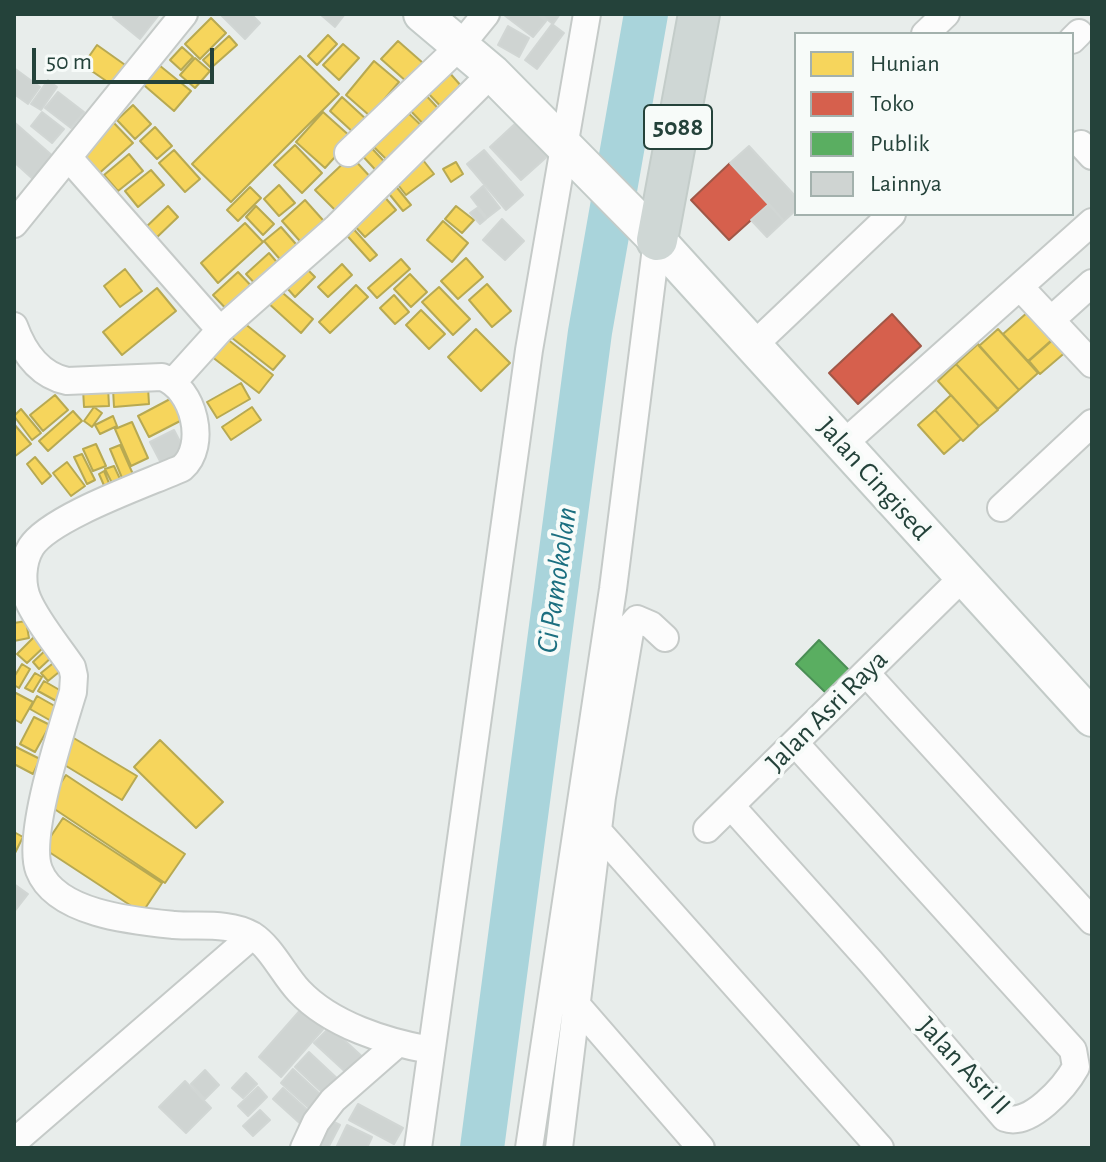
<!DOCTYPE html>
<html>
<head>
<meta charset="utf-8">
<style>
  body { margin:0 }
  #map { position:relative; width:1106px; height:1162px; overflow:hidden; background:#e8edeb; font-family:"Alegreya Sans",sans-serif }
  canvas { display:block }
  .frame { position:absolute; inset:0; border:16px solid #24423a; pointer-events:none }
  .legend { position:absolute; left:794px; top:32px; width:280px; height:184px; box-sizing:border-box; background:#f7fbf9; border:2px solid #a3b1ad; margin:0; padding:10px 14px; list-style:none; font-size:24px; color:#24423a }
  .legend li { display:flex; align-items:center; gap:16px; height:40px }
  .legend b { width:40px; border:2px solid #a3b1ad }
  .scale { position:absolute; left:32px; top:48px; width:182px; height:36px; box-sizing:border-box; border:4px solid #24423a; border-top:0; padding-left:10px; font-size:24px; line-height:28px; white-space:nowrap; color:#24423a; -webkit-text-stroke:6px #f7fbf9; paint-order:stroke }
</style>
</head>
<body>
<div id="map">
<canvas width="1106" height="1162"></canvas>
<div class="frame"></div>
<ul class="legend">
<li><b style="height:22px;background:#f6d55c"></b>Hunian</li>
<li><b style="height:22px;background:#d6604d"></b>Toko</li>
<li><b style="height:22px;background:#5aae61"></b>Publik</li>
<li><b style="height:22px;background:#cfd4d2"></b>Lainnya</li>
</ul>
<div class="scale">50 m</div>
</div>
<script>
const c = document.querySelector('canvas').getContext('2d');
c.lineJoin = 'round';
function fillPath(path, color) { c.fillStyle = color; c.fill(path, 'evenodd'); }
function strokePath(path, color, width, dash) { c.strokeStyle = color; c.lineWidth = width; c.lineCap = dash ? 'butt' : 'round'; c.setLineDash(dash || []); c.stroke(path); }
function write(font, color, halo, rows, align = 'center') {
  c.font = font + ' "Alegreya Sans",sans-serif'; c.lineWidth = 8; c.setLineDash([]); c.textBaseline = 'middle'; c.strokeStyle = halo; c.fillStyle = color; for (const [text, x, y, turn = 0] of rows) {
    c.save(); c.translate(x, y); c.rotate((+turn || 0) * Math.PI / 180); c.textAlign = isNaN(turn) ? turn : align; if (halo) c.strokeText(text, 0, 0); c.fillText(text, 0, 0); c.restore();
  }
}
const homes = new Path2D(`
  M 211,18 L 226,33 L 200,59 L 185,44 Z
  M 328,35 L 337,44 L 317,65 L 308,56 Z
  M 229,36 L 237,45 L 211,68 L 203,60 Z
  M 398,41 L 423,63 L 407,82 L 381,59 Z
  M 343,44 L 359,58 L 339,80 L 323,65 Z
  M 97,45 L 128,67 L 115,87 L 83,65 Z
  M 182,47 L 193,57 L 181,70 L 170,60 Z
  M 300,56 L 339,94 L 231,202 L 192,164 Z
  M 195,58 L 210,71 L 195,88 L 180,75 Z
  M 154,61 L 191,91 L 174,111 L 138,80 Z
  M 374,61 L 399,82 L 370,116 L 346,95 Z
  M 448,71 L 469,95 L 448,114 L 426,91 Z
  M 422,91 L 446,117 L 431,132 L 406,106 Z
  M 342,97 L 367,120 L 355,134 L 330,111 Z
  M 133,105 L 151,124 L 135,139 L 117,120 Z
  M 402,107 L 428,132 L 394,167 L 368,141 Z
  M 323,112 L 352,138 L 325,168 L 296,142 Z
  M 113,122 L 133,143 L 95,177 L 76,156 Z
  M 155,127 L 172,146 L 157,159 L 140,141 Z
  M 366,142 L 392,170 L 383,178 L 357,150 Z
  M 295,145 L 322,173 L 302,193 L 274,165 Z
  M 174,150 L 200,179 L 185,192 L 159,163 Z
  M 129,154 L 143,171 L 118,191 L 104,175 Z
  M 351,156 L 374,181 L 339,214 L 315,190 Z
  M 423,160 L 434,174 L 406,195 L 395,181 Z
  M 456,162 L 463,174 L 451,182 L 443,169 Z
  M 151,170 L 164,185 L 138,207 L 125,191 Z
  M 394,184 L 411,205 L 403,211 L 386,190 Z
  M 279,185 L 295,203 L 279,216 L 264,199 Z
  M 250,187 L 261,198 L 238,221 L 227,210 Z
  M 382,194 L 396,210 L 365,237 L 351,222 Z
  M 305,200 L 330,228 L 307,249 L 282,221 Z
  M 168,206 L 178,217 L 154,240 L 144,229 Z
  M 256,206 L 274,224 L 263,235 L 246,217 Z
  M 456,206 L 474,220 L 462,233 L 445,219 Z
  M 443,221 L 468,243 L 452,262 L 427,240 Z
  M 245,223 L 263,242 L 218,283 L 201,263 Z
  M 349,224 L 377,255 L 370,261 L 342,230 Z
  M 281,227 L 302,251 L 285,265 L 264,241 Z
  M 269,253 L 281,267 L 259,288 L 246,274 Z
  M 466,258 L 483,277 L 458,299 L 441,281 Z
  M 401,259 L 410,269 L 377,298 L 368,288 Z
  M 342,264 L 352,275 L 328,297 L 318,287 Z
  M 306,268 L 315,277 L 295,297 L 287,288 Z
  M 125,269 L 142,291 L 120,307 L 104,286 Z
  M 238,272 L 257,292 L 232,315 L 213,295 Z
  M 410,274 L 427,292 L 411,307 L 394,289 Z
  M 487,284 L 511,311 L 492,327 L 469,300 Z
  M 356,285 L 368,297 L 330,333 L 319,322 Z
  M 439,287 L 470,319 L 453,335 L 422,302 Z
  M 157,288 L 176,311 L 122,355 L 103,332 Z
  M 277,288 L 313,319 L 301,333 L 266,301 Z
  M 394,295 L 409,312 L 395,324 L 380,308 Z
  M 421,310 L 445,334 L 429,349 L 406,325 Z
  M 1029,311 L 1054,338 L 1028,361 L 1003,334 Z
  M 239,319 L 285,356 L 273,370 L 227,334 Z
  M 476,329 L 510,363 L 481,391 L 448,357 Z
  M 998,329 L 1038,373 L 1019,390 L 979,346 Z
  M 222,335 L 273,375 L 259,393 L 207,353 Z
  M 1056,337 L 1068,350 L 1040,374 L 1029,361 Z
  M 978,344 L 1019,390 L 998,409 L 956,364 Z
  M 956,364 L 998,410 L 979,426 L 938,381 Z
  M 241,383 L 250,399 L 217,418 L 207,402 Z
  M 108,387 L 109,406 L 84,407 L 83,389 Z
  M 148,387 L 149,404 L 114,407 L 113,389 Z
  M 55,395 L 68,410 L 43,431 L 30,415 Z
  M 951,395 L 979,426 L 963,441 L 935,410 Z
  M 172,398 L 184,419 L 149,437 L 138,416 Z
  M 94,407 L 102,413 L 92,427 L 84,421 Z
  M 252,407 L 261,420 L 231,440 L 222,427 Z
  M 21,409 L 41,433 L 32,440 L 14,416 Z
  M 935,410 L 961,439 L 944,454 L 918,425 Z
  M 73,411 L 82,421 L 48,451 L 39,441 Z
  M 113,416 L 117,426 L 100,434 L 95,425 Z
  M 132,422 L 148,458 L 131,466 L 115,429 Z
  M 14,424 L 31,444 L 14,457 Z
  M 96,444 L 106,466 L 93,471 L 83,449 Z
  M 120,445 L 136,481 L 125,485 L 110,449 Z
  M 82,454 L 95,480 L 87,484 L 74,457 Z
  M 35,457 L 51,476 L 42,484 L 27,464 Z
  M 67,462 L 85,486 L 71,496 L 53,473 Z
  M 114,466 L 120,479 L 112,483 L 105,469 Z
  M 104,471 L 111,488 L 106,490 L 99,474 Z
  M 26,621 L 29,638 L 14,641 L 14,623 Z
  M 36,635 L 46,645 L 27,663 L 17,654 Z
  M 49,647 L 55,654 L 39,669 L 33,662 Z
  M 57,660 L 64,668 L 48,681 L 41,673 Z
  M 22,664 L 30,669 L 19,688 L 14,685 L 14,677 Z
  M 35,673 L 42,677 L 33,692 L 25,688 Z
  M 44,681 L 63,692 L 58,702 L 38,691 Z
  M 14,692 L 33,702 L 21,723 L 14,719 Z
  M 37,696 L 60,709 L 53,722 L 30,709 Z
  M 34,717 L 50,725 L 35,752 L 20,744 Z
  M 72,737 L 137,776 L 122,800 L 58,761 Z
  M 160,740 L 223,802 L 196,828 L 134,767 Z
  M 14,746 L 40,759 L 33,774 L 14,764 Z
  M 66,775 L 185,854 L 165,883 L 47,804 Z
  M 63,818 L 162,883 L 142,913 L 43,848 Z
  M 14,832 L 23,837 L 15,853 L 14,853 Z`);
fillPath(homes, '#f6d55c');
strokePath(homes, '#b7a952', 2);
const shops = new Path2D(`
  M 730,163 L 769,204 L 729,240 L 691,200 Z
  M 892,314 L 921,346 L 858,404 L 829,373 Z`);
fillPath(shops, '#d6604d');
strokePath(shops, '#a15747', 2);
const public = new Path2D(`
  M 819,640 L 849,670 L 826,693 L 796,664 Z`);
fillPath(public, '#5aae61');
strokePath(public, '#4a8e55', 2);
strokePath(new Path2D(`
  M 482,1148 L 590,332 L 646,14`), '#a9d4db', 44);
const building = new Path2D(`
  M 116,14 L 155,14 L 158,16 L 140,39 L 113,17 Z
  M 220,14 L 251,14 L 260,23 L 245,39 Z
  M 320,14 L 345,14 L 335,27 Z
  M 537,14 L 546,21 L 533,37 L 504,15 Z
  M 540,14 L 560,14 L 553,24 Z
  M 552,24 L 564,33 L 537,69 L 525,60 Z
  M 508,26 L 529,38 L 519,57 L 498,45 Z
  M 14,68 L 40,87 L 28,104 L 14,94 Z
  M 48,80 L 57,87 L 41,110 L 31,104 Z
  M 58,92 L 84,112 L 71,128 L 45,108 Z
  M 42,112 L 64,129 L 52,143 L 31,126 Z
  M 518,121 L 550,154 L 521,180 L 490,147 Z
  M 14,122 L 55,158 L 35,181 L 14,162 Z
  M 749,146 L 796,197 L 796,210 L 784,221 L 730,163 Z
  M 484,150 L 523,195 L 506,210 L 467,164 Z
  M 483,186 L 500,208 L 487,218 L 471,197 Z
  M 769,204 L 784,221 L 767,237 L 751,220 Z
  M 477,208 L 486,219 L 480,224 L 470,213 Z
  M 502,219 L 524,241 L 505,260 L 483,240 Z
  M 174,430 L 185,451 L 161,463 L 150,442 Z
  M 14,884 L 28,894 L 14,912 Z
  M 303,1007 L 325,1027 L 281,1077 L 259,1057 Z
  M 330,1027 L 367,1061 L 352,1078 L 314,1043 Z
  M 309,1052 L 341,1082 L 327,1097 L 295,1067 Z
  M 293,1069 L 322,1096 L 310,1109 L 281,1083 Z
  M 205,1070 L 219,1085 L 205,1099 L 191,1084 Z
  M 246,1073 L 257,1084 L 243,1098 L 232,1088 Z
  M 185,1081 L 211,1108 L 186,1133 L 159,1107 Z
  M 258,1087 L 267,1097 L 248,1116 L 238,1106 Z
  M 283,1088 L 314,1116 L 304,1127 L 273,1099 Z
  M 358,1104 L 403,1128 L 394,1144 L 349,1120 Z
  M 260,1110 L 270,1120 L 253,1136 L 243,1126 Z
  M 324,1117 L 340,1125 L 328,1148 L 312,1142 Z
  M 347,1125 L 372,1137 L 367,1148 L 336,1148 Z`);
fillPath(building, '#cfd4d2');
strokePath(building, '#d1d6d4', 2);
const street = new Path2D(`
  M 925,34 L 946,14
  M 1072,40 L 1079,33
  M 1081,144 L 1092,156
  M 348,153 L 460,46 L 486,14
  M 68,157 L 220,330
  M 14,224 L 184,14
  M 1020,287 L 1092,364
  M 1051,320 L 1092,283
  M 14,326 C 23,351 39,375 67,381 L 162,377 C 194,388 208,446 182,468 C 146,484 50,517 31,547 C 22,562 21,584 28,600 C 38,623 58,646 72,667 L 74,676 L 73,692 C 62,729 26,836 39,870 C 56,914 134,921 174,925 C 199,927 229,922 252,935 C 272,948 283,974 299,991 C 331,1025 386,1042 430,1050
  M 754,345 L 892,214
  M 173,382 L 220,330 L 337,227 L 492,73
  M 842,445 L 1092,222
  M 1001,508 L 1092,423
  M 866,673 L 1092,921
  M 731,806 L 870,961 L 1005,1118 C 1030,1127 1065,1087 1076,1067 L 1073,1050 L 795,743
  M 707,829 L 962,578
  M 586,832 L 598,831 L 880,1148
  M 576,1004 L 701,1148
  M 14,1142 L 252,936
  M 304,1148 L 316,1122 L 333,1100 L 397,1044
  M 418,1148 L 529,350 L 587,14
  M 529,1148 L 613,589 L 657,240
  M 559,1148 L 602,797 L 631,626 L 637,619 L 651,625 L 665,638`);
const secondary = new Path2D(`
  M 422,14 L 492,73 L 657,240 L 1092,718`);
const primary = new Path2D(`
  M 657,240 L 699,14`);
strokePath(street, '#c5cac8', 30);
strokePath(secondary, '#c3cbc8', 40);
strokePath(primary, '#c3ccc9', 44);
strokePath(street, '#fcfcfc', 26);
strokePath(secondary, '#fcfcfc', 36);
strokePath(primary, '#cfd7d5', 40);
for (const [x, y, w] of [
  [678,127,68]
]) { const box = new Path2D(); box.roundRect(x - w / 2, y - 22, w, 44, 6); c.fillStyle = '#f7fbf9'; c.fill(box); strokePath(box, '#24423a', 2); }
write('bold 26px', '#24423a', null, [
  ["5088",678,127]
]);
write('28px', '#24423a', '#f7fbf9', [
  ["Jalan Cingised",874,479,48],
  ["Jalan Asri Raya",827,711,-45],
  ["Jalan Asri II",964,1066,47]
]);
write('italic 30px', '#1c6f80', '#f7fbf9', [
  ["Ci Pamokolan",557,580,-82]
]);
</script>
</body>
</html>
